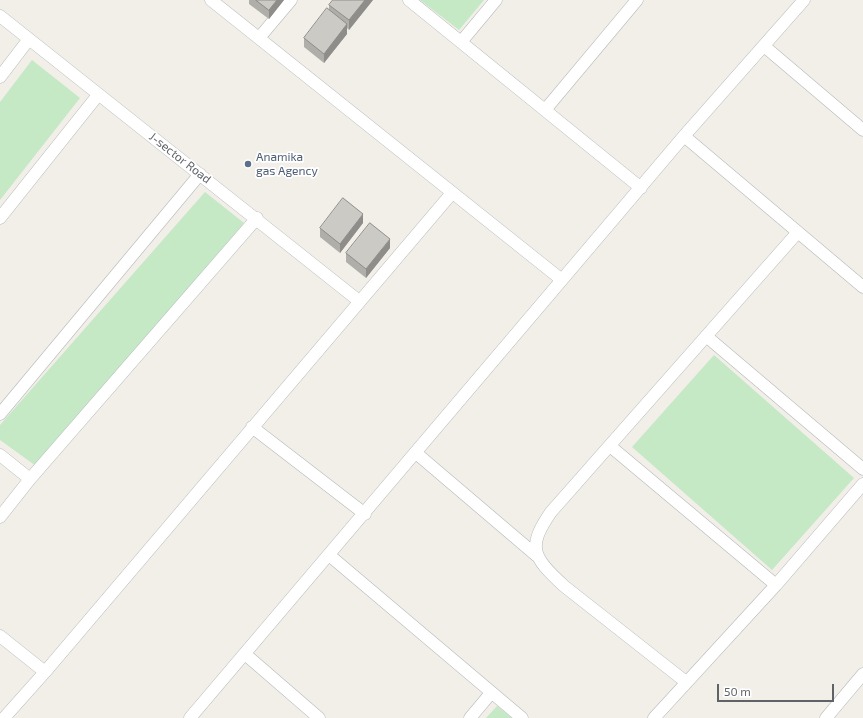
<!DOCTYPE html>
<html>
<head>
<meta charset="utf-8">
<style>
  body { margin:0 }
  #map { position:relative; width:863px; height:718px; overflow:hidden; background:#f1efe8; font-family:"Exo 2",sans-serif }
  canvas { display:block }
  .scale { position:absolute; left:717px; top:684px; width:117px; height:18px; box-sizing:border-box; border:2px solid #5f6368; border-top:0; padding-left:5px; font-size:12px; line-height:14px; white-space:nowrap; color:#5f6368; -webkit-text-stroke:3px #fff; paint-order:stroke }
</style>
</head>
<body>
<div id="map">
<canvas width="863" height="718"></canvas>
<div class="scale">50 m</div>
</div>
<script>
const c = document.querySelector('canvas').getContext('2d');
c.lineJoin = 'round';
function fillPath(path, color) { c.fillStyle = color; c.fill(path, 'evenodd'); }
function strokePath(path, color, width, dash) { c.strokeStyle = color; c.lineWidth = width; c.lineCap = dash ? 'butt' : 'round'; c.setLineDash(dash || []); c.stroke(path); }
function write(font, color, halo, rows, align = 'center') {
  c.font = font + ' "Exo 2",sans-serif'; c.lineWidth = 3.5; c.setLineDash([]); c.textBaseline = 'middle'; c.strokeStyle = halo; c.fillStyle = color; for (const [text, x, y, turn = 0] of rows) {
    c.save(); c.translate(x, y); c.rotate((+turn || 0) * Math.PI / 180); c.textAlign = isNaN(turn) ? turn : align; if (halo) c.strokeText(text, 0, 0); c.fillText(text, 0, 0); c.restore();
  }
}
fillPath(new Path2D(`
  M 420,0 L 484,0 L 459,30 Z
  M 32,60 L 80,98 L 0,200 L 0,102 Z
  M 205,192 L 244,223 L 36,466 L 0,440 L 0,425 Z
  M 714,355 L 854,478 L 772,570 L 632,447 Z
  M 497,706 L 512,718 L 486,718 Z`), '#c5e8c5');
const street = new Path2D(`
  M 211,0 L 562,280
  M 409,0 L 641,188
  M 0,16 L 359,301
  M 259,38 L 291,0
  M 461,42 L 496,0
  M 764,46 L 863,130
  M 0,77 L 29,39
  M 545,110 L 637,0
  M 684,136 L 863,287
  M 0,218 L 98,95
  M 706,336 L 863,469
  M 0,414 L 200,174
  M 252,427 L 365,514
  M 610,446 L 776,585
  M 416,453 L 537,556
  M 0,455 L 30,479 L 0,517
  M 30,479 L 257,218
  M 329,555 L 522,718
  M 0,636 L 45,672
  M 245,654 L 319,718
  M 686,682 L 564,586 C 533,557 526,548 551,512 L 798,232
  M 4,718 L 45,672 L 452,193
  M 190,718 L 684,136 L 804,0
  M 470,718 L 491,693
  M 654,718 L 776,585 L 863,484
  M 826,718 L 863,674`);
strokePath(street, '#b5b8bc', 13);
strokePath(street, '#fff', 12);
fillPath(new Path2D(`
  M 249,0 L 284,0 L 269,19 L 249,4 Z
  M 373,0 L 349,30 L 347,28 L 347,34 L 324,63 L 304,47 L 304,38 L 329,10 L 329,5 Z
  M 363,223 L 340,253 L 320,237 L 320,228 Z
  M 390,248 L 366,278 L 346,262 L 346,253 Z`), '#afaea9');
fillPath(new Path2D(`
  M 277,0 L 284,0 L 269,19 L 269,10 Z
  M 365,0 L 373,0 L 349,30 L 349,20 Z
  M 347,24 L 347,34 L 324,63 L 324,54 Z
  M 363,214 L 363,223 L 340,253 L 340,244 Z
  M 390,239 L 390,248 L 366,278 L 366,269 Z`), '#8f8d8a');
const building = new Path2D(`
  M 256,0 L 277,0 L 269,10 Z
  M 333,0 L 365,0 L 349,20 L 329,5 Z
  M 327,8 L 347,24 L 324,54 L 304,38 Z
  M 343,198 L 363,214 L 340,244 L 320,228 Z
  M 370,223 L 390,239 L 366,269 L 346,253 Z`);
fillPath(building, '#cccac5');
strokePath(building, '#8f8d8a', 1);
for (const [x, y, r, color] of [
  [248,164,4,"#5c6f8a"]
]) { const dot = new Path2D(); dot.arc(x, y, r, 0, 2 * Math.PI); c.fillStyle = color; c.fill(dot); strokePath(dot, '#fff', 1.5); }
write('12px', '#4e5e75', '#fff', [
  ["Anamika",256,157],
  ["gas Agency",256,171]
], 'left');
write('12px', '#5f6368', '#fff', [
  ["J-sector Road",180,158,38]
]);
</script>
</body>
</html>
